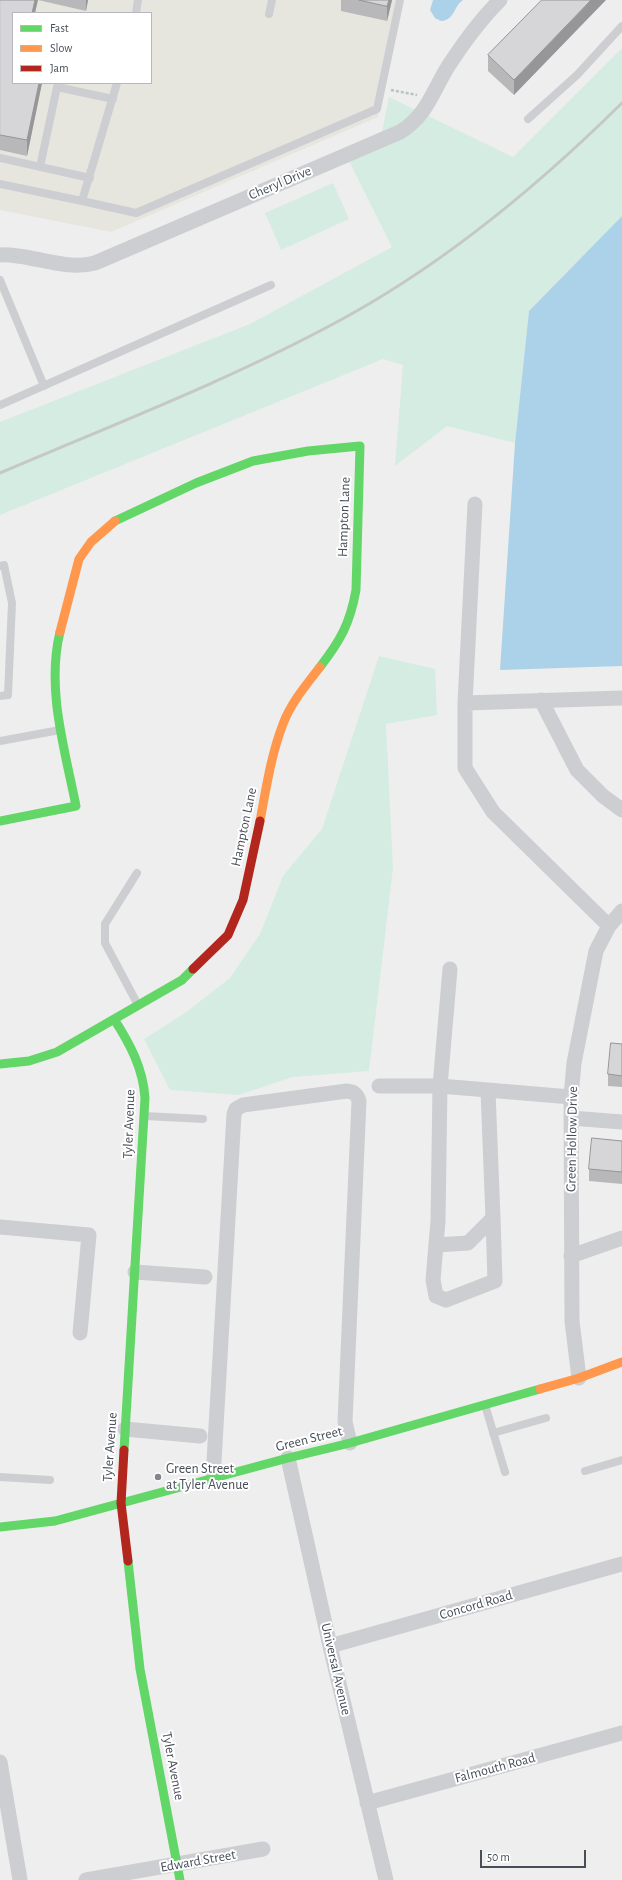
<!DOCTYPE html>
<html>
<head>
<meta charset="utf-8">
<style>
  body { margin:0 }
  #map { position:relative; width:622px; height:1880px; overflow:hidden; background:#efeeee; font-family:"Alegreya Sans",sans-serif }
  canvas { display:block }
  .legend { position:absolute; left:12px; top:12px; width:140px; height:72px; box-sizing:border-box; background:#fff; border:1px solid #b5b8bd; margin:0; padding:5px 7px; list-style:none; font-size:12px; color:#474e59 }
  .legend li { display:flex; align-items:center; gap:8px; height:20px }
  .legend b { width:20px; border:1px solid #b5b8bd }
  .scale { position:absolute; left:480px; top:1850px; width:106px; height:18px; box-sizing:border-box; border:2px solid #474e59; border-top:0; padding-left:5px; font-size:12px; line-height:14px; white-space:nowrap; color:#474e59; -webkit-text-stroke:3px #fff; paint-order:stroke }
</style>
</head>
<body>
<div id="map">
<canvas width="622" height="1880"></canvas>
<ul class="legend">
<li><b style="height:5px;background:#63d668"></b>Fast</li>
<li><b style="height:5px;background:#ff974d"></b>Slow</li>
<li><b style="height:5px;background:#b3261e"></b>Jam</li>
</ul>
<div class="scale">50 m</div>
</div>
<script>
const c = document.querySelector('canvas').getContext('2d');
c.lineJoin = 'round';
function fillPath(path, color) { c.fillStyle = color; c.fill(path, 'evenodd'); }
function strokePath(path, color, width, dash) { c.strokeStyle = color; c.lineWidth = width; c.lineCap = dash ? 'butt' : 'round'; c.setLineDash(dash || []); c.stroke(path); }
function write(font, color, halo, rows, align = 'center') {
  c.font = font + ' "Alegreya Sans",sans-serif'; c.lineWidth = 4; c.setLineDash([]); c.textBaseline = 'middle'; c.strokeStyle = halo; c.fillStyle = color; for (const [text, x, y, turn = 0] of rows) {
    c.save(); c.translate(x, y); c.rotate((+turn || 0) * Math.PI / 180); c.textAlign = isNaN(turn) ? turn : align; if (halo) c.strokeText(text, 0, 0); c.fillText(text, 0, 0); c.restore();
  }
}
fillPath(new Path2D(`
  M 0,0 L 396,0 L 378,117 L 111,232 L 0,210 ZM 13,13 L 151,13 L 151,83 L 13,83 Z`), '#e7e6de');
fillPath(new Path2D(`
  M 622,48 L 622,216 L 529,311 L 515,443 L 447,426 L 395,466 L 403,365 L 383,359 L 0,515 L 0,422 L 250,324 L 392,247 L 345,153 L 381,137 L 389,97 L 513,157 Z
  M 333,183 L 349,219 L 281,250 L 265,213 Z
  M 379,656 L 435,669 L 437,715 L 386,724 L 393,868 L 369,1071 L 292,1077 L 239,1095 L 170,1090 L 144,1039 L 185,1013 L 230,978 L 260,934 L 283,876 L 322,829 Z`), '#d4ece1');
fillPath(new Path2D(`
  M 433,0 L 463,0 C 453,7 455,20 441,21 L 435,18 L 430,10 Z
  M 622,216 L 622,666 L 500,670 L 515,443 L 529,311 Z`), '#abd2e8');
strokePath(new Path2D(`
  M 391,90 L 417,95`), '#b9c4c2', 2.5, [3, 2]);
strokePath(new Path2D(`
  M 136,13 L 138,0
  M 269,14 L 272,0
  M 528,119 L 577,75 L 622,26
  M 0,158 L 90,178
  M 40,167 L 57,87 L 113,99
  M 0,184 L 82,201 L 117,83
  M 82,201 L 136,213 L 377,109 L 400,0
  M 0,280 L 44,386
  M 0,405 L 271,285
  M 0,566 L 4,565 L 12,603 L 8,695 L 0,696
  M 0,741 L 60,730
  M 137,873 L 105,924 L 105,943 L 138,1005
  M 145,1116 L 203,1119
  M 485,1405 L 505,1472
  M 493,1433 L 546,1418
  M 585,1471 L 622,1460
  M 0,1477 L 50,1480`), '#ccced1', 8);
strokePath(new Path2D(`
  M 0,255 C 8,254 16,256 25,257 C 48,261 72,269 95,263 L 400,132 C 427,116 433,90 449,65 C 464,42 480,20 500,0
  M 475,504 L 465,703 L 465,768 L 493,812 L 609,926
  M 541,700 L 577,770 L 603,796 L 622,810
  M 465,703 L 622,698
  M 450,969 L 440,1086 L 438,1221 L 433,1280 L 436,1296 L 446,1300 L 495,1281 L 493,1218
  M 379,1086 L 440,1086 L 571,1097
  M 571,1118 L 622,1122
  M 0,1227 L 89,1235 L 80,1333
  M 436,1245 L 468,1243 L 493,1218 L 488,1091
  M 571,1256 L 622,1238
  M 135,1272 L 205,1277
  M 579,1378 L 572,1321 L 571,1097 L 574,1063 L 596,951 L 609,926 L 622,911
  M 125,1429 L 200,1436
  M 288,1458 L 330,1646 L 386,1880
  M 213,1479 L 234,1114 L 236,1109 L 243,1105 L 347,1091 C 354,1092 357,1094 359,1101 L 345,1422 L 350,1443
  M 330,1646 L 622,1564
  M 0,1762 L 20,1880
  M 367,1803 L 622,1733
  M 86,1880 L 263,1849`), '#ccced1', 15);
strokePath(new Path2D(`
  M 115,521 L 196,483 L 253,461 L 308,451 L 360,446 L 356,590 C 350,624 340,641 320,667
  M 0,821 L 76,806 C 65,750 46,689 60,632
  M 114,1019 C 130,1044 143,1068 145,1098 L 124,1450
  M 0,1064 L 29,1061 L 57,1052 L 182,980 L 193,969
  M 0,1527 L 55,1521 L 288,1458 L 350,1443 L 540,1389
  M 128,1561 L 140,1669 L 180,1880`), '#63d668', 9);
strokePath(new Path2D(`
  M 60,632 L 79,559 L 91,542 L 115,521
  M 260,821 C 266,789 271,755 283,724 C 291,703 306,685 320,667
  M 540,1389 L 579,1378 L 622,1362`), '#ff974d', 9);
strokePath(new Path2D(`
  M 193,969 L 228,935 L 243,900 L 260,821
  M 124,1450 L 121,1503 L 128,1561`), '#b3261e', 9);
strokePath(new Path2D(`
  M 0,473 C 112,425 227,381 335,323 C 442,266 536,188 622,103`), '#c5c7c9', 3);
fillPath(new Path2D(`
  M 0,0 L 88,0 L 86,11 L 38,0 L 13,13 L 42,83 L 27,156 L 0,150 Z
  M 341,0 L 392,0 L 387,21 L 341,11 Z
  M 542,0 L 514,95 L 488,71 L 488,55 Z
  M 622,1044 L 622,1087 L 608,1086 L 608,1074 Z
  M 622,1141 L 622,1184 L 589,1181 L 589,1169 Z`), '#b8b8bb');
fillPath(new Path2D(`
  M 35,0 L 38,0 L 35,13 L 32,13 Z
  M 86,0 L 88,0 L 86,11 Z
  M 389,0 L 392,0 L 387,21 L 387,6 Z
  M 591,0 L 606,0 L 514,95 L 514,80 Z
  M 39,83 L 42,83 L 27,156 L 27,140 Z`), '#969698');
const building = new Path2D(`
  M 0,0 L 35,0 L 32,13 L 13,13 L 13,83 L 39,83 L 27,140 L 0,135 Z
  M 359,0 L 389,0 L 387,6 Z
  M 542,0 L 591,0 L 514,80 L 488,55 Z
  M 611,1043 L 622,1044 L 622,1076 L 608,1074 Z
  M 592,1138 L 622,1141 L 622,1172 L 589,1169 Z`);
fillPath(building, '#d6d6d9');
strokePath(building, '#969698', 1);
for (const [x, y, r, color] of [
  [158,1477,4,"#82868d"]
]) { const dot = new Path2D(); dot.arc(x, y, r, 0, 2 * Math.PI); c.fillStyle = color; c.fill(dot); strokePath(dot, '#fff', 1.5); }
write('14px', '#474e59', '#fff', [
  ["Cheryl Drive",280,183,-23],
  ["Hampton Lane",344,517,-88],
  ["Hampton Lane",244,827,-78],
  ["Tyler Avenue",129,1124,-88],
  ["Green Hollow Drive",572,1139,-89],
  ["Green Street",309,1439,-14],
  ["Tyler Avenue",110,1447,-86],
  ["Concord Road",476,1605,-16],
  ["Universal Avenue",336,1669,77],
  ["Tyler Avenue",173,1766,79],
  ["Falmouth Road",495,1768,-15],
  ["Edward Street",198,1861,-10]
]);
write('14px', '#474e59', '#fff', [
  ["Green Street",166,1469],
  ["at Tyler Avenue",166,1485]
], 'left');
</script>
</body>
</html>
